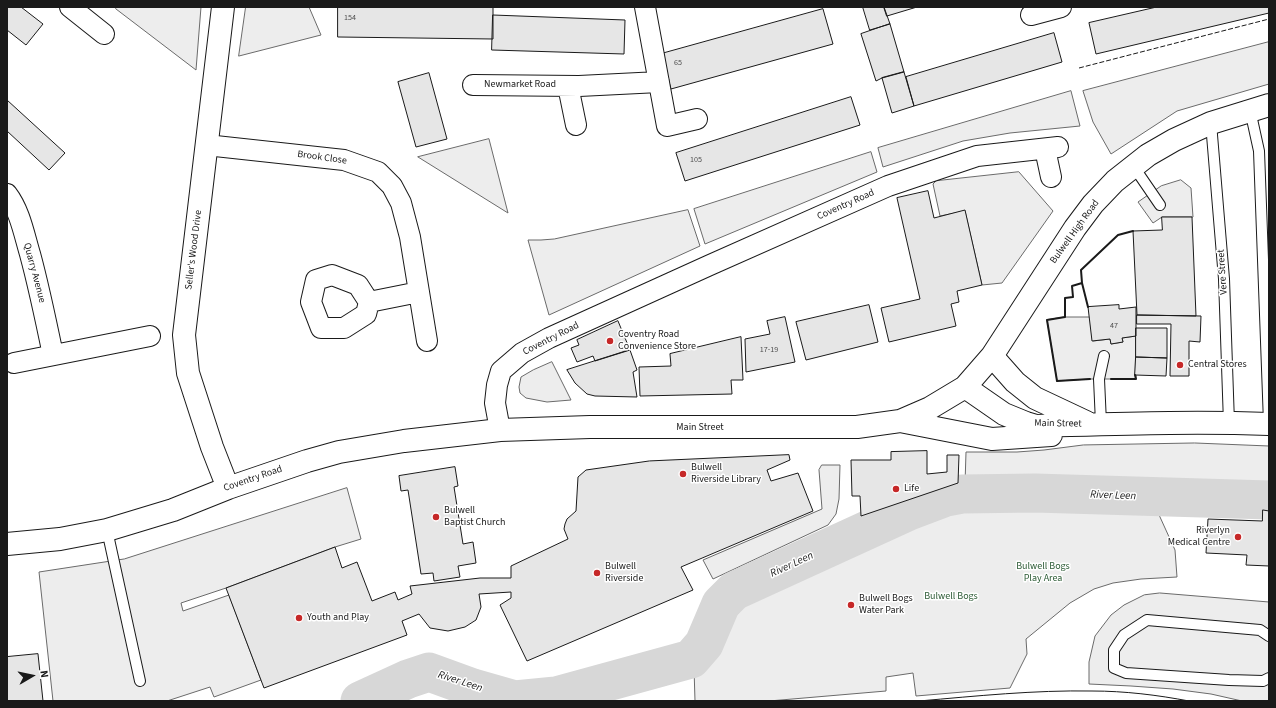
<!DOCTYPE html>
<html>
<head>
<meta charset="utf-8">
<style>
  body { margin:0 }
  #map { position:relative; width:1276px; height:708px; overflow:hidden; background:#fff; font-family:"Source Sans 3",sans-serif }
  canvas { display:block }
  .frame { position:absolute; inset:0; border:8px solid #1a1a1a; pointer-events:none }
  .north { position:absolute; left:12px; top:656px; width:40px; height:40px; -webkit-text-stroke:3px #fff; paint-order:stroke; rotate:81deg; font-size:11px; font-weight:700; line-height:16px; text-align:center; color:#1a1a1a }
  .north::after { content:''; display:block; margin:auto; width:14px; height:18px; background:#1a1a1a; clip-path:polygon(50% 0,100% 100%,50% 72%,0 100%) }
</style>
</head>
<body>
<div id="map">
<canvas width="1276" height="708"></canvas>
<div class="frame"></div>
<div class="north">N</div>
</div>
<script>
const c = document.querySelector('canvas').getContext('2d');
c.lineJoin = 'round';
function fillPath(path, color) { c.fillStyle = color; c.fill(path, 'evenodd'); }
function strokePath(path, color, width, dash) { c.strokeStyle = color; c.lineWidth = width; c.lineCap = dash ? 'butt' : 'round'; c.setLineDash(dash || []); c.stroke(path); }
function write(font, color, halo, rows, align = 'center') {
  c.font = font + ' "Source Sans 3",sans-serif'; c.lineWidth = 3; c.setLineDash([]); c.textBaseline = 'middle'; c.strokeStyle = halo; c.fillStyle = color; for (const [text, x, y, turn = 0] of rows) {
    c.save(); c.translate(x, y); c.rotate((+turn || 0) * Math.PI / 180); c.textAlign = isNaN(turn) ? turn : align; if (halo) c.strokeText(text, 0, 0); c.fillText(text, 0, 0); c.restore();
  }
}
const built = new Path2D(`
  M 116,7 L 201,7 L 196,70 L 116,9 Z
  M 246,7 L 309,7 L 321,35 L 239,56 Z
  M 1269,42 L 1269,84 L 1177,111 L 1111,154 L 1093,122 L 1083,91 Z
  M 1071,91 L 1080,126 L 1010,133 L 963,141 L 883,167 L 878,148 Z
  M 489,139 L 508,213 L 418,157 Z
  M 871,152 L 877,172 L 705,244 L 694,209 Z
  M 1019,172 L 1053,211 L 1002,283 L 982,285 L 965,211 L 940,216 L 933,184 L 936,181 Z
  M 1181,180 L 1191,188 L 1193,217 L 1162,217 L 1153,223 L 1138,202 L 1161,186 Z
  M 688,210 L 700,246 L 549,315 L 528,240 L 541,240 L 554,239 Z
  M 1065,317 L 1090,317 L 1093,341 L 1110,339 L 1111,344 L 1123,342 L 1122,338 L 1136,336 L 1136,379 L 1090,379 L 1057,381 L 1047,320 Z
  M 552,362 L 571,400 L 547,402 L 526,398 L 520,393 L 519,387 L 521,377 L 533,370 Z
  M 1195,443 L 1269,446 L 1269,492 L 1080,484 L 965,484 L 966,452 L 1017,452 L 1044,450 L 1083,445 Z
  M 822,465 L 840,465 L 839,499 L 836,514 L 828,525 L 713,579 L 703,560 L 822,509 L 819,470 Z
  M 347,488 L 361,539 L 335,547 L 226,588 L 181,603 L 183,611 L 229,595 L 261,680 L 214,697 L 210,687 L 167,701 L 53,701 L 39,572 L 124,559 Z
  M 959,503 L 1155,506 L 1175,550 L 1177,577 L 1141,579 L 1113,583 L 1094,589 L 1070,603 L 1026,639 L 1027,654 L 1010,688 L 916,696 L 913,673 L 886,677 L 886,691 L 769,701 L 695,701 L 694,668 L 714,648 L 724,628 L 755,595 L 914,518 Z
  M 1160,593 L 1269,602 L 1269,701 L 1242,701 L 1211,694 L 1173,689 L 1131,686 L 1089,684 L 1089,662 L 1095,636 L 1111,615 L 1124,605 L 1144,595 Z`);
fillPath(built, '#ededed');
strokePath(built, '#6a6a6a', 1);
strokePath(new Path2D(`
  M 360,701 L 408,679 L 429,672 L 473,688 L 515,700 L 556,696 L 691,659 L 704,644 L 721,604 L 734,591 L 909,511 L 946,497 L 962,494 L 1035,493 L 1269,500`), '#d7d7d7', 39);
const building = new Path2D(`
  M 7,7 L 21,7 L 43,24 L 26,45 L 7,30 Z
  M 338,7 L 493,7 L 493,39 L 338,37 Z
  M 863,7 L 884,7 L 890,24 L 870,30 Z
  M 884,7 L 917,7 L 887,16 Z
  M 1157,7 L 1269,7 L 1269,13 L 1096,54 L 1089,23 Z
  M 823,9 L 833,44 L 671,89 L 661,54 Z
  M 493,15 L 625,20 L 624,54 L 492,50 Z
  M 890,24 L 904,72 L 882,78 L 876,81 L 861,34 Z
  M 1054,33 L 1062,62 L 914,106 L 906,77 Z
  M 904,72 L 914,106 L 892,113 L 882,78 Z
  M 429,73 L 447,139 L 416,147 L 398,82 Z
  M 851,97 L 860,125 L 685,181 L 676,153 Z
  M 7,100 L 65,153 L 49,170 L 7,131 Z
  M 928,191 L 934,218 L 965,210 L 982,285 L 957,291 L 959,302 L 951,304 L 956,326 L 889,342 L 881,308 L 920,299 L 897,198 Z
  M 1162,217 L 1192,217 L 1196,316 L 1137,315 L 1133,231 L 1162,230 Z
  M 869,305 L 878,342 L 806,360 L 796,322 Z
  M 1119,305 L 1119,309 L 1136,307 L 1136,336 L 1122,338 L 1123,342 L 1111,344 L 1110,339 L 1092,341 L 1088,307 Z
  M 1137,315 L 1201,316 L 1200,342 L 1189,341 L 1189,376 L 1170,376 L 1171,324 L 1137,324 Z
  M 785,317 L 795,362 L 746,372 L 745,339 L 770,334 L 767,321 Z
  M 618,321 L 630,350 L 595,361 L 593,356 L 577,362 L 571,348 L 579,345 L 577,340 Z
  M 1136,328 L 1167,328 L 1167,358 L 1136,357 Z
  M 741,337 L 743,380 L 731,380 L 732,394 L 640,396 L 639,367 L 671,366 L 670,354 Z
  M 630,350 L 637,370 L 633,372 L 637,397 L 595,396 L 587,394 L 575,383 L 567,370 Z
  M 1136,357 L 1167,358 L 1166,376 L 1135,375 Z
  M 927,451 L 927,474 L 947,472 L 947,455 L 959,455 L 958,483 L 861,516 L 860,496 L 852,496 L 851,460 L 891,460 L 891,452 Z
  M 789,455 L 790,460 L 767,470 L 771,481 L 798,473 L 813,511 L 681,567 L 693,590 L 527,661 L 500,605 L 511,598 L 511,592 L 479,594 L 481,607 L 476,620 L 465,627 L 448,631 L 430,628 L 419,614 L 402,621 L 407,635 L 264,688 L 226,588 L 335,547 L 342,568 L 357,562 L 372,601 L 395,592 L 398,600 L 412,594 L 410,586 L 480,578 L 511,578 L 511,566 L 568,539 L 564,529 L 565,524 L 567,519 L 576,511 L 578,477 L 586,470 L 649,461 Z
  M 455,467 L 458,486 L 454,487 L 463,544 L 473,542 L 476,563 L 458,566 L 460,577 L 434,581 L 433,573 L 421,574 L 408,490 L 401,491 L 399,476 Z
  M 1263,510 L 1269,511 L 1269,566 L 1246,565 L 1247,555 L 1206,553 L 1208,519 L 1262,521 Z
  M 38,654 L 43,701 L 7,701 L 7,657 Z`);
fillPath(building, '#e6e6e6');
strokePath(building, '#1a1a1a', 1);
const lane = new Path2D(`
  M 1250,110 L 1259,151 L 1269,423
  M 1211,123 L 1224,279 L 1229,423
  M 1134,167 L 1160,205
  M 1101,423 L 1099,379 L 1104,356
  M 107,530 L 140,681
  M 1269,636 L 1260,630 L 1147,620 L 1124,635 L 1114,650 L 1114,668 L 1126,673 L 1229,680 L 1263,681 L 1269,678`);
const street = new Path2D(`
  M 70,7 L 104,34
  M 645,7 L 667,126 L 697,119
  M 1031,15 L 1061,7
  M 473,85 L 579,86 L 659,82
  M 568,86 L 576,125
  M 206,145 L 344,160 L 378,172 L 392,186 L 401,203 L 410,237 L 427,341
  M 1045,149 L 1051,177
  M 7,194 C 20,211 24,234 30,254 C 39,287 46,321 53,355
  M 332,275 L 358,285 L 369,302 L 366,314 L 344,328 L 321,328 L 311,302 L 316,280 Z
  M 369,302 L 419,292
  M 14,363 L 150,336
  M 500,430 L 495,403 L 497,385 L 501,371 L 522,353 L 549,338 L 710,265 L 888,186 L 977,156 L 1058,147`);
const secondary = new Path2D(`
  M 223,7 L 184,335 L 188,373 L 212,447 L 228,488
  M 992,356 L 1015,382 L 1035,398 L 1086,422
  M 965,387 L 1004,414 L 1026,423 L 1036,426 C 1114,424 1191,421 1269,424
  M 900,421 L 992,439 L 1051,435
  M 7,544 L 60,539 L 107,530 L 173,510 L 228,488 L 307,461 L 339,452 L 404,441 L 500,430 L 590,427 L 857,427 L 900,421 L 930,408 L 965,387 L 992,356 L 1075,228 L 1093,204 L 1115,181 L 1148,155 L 1174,140 L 1211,123 L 1269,105`);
strokePath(lane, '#1a1a1a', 12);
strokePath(street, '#1a1a1a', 22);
strokePath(secondary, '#1a1a1a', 24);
strokePath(lane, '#fff', 10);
strokePath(street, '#fff', 20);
strokePath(secondary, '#fff', 22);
strokePath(new Path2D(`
  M 919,701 C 977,696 1034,690 1092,691 C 1125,691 1157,695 1189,701`), '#1a1a1a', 1);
strokePath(new Path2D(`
  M 1079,68 L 1269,19`), '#1a1a1a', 1, [5, 2]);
strokePath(new Path2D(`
  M 1082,283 L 1081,270 L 1118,235 L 1133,231
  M 1088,307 L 1082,283 L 1072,286 L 1073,297 L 1065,298 L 1065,317 L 1047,320 L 1057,381 L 1090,379
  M 1111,379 L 1136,379 L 1135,375`), '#1a1a1a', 2);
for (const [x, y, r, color] of [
  [610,341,4,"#c62828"],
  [1180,365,4,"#c62828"],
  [683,474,4,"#c62828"],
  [896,489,4,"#c62828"],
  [436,517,4,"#c62828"],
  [1238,537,4,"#c62828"],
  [597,573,4,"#c62828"],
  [851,605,4,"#c62828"],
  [299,618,4,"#c62828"]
]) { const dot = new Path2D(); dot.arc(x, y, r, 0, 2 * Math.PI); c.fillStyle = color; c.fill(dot); strokePath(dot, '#fff', 1.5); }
write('8px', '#4d4d4d', null, [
  ["154",350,18],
  ["65",678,63],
  ["105",696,160],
  ["47",1114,326],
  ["17-19",769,350]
]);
write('10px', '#1a1a1a', '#fff', [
  ["Newmarket Road",520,85],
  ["Brook Close",322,158,8],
  ["Coventry Road",846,205,-24],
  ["Bulwell High Road",1075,232,-54],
  ["Seller's Wood Drive",194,250,-83],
  ["Vere Street",1223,272,-94],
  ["Quarry Avenue",34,273,75],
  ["Coventry Road",551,339,-27],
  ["Main Street",1058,424,1],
  ["Main Street",700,428],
  ["Coventry Road",253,479,-19]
]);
write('10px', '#1a1a1a', '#fff', [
  ["Coventry Road",618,335],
  ["Convenience Store",618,347],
  ["Central Stores",1188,365],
  ["Bulwell",691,468],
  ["Riverside Library",691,480],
  ["Life",904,489],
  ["Bulwell",444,511],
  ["Baptist Church",444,523],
  ["Riverlyn",1230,531,"right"],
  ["Medical Centre",1230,543,"right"],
  ["Bulwell",605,567],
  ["Riverside",605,579],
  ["Bulwell Bogs",859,599],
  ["Water Park",859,611],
  ["Youth and Play",307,618]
], 'left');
write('10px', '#2b5a34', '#fff', [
  ["Bulwell Bogs",1043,567],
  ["Play Area",1043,579],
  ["Bulwell Bogs",951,597]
]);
write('italic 11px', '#1a1a1a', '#fff', [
  ["River Leen",1113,496,2],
  ["River Leen",792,565,-25],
  ["River Leen",460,682,18]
]);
</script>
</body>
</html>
